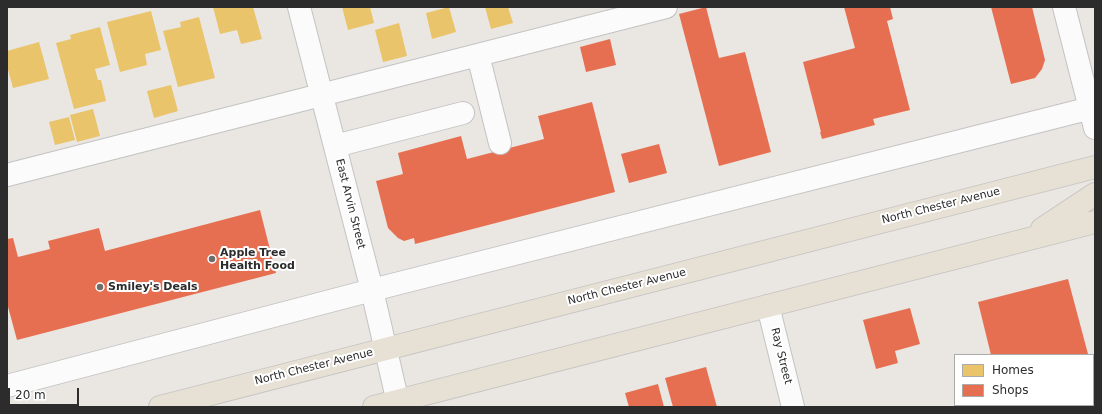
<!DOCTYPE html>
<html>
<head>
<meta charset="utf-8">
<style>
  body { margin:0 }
  #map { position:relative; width:1102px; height:414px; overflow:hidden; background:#eae6e2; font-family:"DejaVu Sans",sans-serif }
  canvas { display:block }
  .frame { position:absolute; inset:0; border:8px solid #2c2c2c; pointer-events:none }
  .legend { position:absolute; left:954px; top:354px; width:140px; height:52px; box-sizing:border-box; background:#fff; border:1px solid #ababab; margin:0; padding:5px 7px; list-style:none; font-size:12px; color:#2c2c2c }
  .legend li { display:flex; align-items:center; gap:8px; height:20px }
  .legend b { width:20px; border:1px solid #ababab }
  .scale { position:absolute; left:8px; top:388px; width:71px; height:18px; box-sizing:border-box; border:2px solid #2c2c2c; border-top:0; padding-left:5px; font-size:12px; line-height:14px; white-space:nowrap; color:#2c2c2c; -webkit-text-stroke:3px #fff; paint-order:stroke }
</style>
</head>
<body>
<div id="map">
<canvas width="1102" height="414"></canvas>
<div class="frame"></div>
<ul class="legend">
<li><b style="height:11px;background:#e9c46a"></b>Homes</li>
<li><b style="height:11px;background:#e76f51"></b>Shops</li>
</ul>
<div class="scale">20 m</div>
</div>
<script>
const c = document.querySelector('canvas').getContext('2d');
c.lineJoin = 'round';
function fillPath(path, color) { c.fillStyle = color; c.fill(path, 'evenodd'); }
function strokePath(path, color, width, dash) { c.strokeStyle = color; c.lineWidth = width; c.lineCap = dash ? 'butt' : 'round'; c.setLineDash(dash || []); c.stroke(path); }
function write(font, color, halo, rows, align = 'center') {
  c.font = font + ' "DejaVu Sans",sans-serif'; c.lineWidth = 4; c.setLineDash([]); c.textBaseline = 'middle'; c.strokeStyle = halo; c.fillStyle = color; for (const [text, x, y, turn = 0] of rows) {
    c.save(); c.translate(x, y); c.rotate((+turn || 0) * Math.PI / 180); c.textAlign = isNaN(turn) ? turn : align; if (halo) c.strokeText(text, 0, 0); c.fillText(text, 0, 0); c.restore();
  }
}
fillPath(new Path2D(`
  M 213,7 L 253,7 L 262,39 L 241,44 L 237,30 L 220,34 Z
  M 342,7 L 370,7 L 374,23 L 348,30 Z
  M 449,7 L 456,32 L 432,39 L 426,13 Z
  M 485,7 L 508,7 L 513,23 L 491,29 Z
  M 151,11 L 161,50 L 145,54 L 147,65 L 120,72 L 107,22 Z
  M 199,17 L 215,78 L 178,87 L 163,31 L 181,27 L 180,22 Z
  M 399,23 L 407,56 L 383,62 L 375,30 Z
  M 100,27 L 110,65 L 95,69 L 98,80 L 101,80 L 106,101 L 74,109 L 56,43 L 71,39 L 70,35 Z
  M 39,42 L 49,79 L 13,88 L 7,66 L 7,51 Z
  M 171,85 L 178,111 L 154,118 L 147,91 Z
  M 93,109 L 100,136 L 77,142 L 70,115 Z
  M 69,117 L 75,140 L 55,145 L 49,122 Z`), '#e9c46a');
fillPath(new Path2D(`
  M 706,7 L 719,58 L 745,52 L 771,152 L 719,166 L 679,14 Z
  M 844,7 L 890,7 L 893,19 L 887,21 L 910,110 L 873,119 L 875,125 L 822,139 L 820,132 L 821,132 L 803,62 L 855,48 Z
  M 991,7 L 1032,7 L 1045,60 L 1042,69 L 1035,78 L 1011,84 Z
  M 610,39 L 616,65 L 586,72 L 580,47 Z
  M 592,102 L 615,192 L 415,244 L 414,238 L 404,241 L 398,238 L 388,228 L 376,181 L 403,174 L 398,153 L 461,136 L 467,159 L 544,139 L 538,116 Z
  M 659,144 L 667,173 L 629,183 L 621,154 Z
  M 260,210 L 276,273 L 17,340 L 7,303 L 7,239 L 13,238 L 18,257 L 50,249 L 48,241 L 99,228 L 105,251 Z
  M 1068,279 L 1088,354 L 1084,355 L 991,355 L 978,302 Z
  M 910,308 L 920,344 L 895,351 L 898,363 L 876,369 L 863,320 Z
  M 706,367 L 717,407 L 673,407 L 665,378 Z
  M 658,384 L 664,407 L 629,407 L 625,393 Z`), '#e76f51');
const minor = new Path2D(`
  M 299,7 L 372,290 L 399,407
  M 1064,7 L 1095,128
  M 478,55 L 500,143
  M 335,146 L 463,113
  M 7,175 L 666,7
  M 768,306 L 793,407
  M 7,386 L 372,290 L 1095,107
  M 1093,390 L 1095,389
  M 1023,407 L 1031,405`);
const major = new Path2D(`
  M 1042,229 L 1095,194
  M 160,407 L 1095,167
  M 374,407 L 1095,222`);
strokePath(minor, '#c3c3c3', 24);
strokePath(major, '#c6c4c2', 24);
strokePath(minor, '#fcfbfb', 22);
strokePath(major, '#e7e1d5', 22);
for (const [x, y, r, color] of [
  [212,259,4,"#6e6d6c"],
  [100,287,4,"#6e6d6c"]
]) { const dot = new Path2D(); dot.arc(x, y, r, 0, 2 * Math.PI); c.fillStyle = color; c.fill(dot); strokePath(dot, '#fff', 1.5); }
write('11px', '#2c2c2c', '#fff', [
  ["East Arvin Street",350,204,76],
  ["North Chester Avenue",941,206,-14],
  ["North Chester Avenue",627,287,-14],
  ["Ray Street",781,356,76],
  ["North Chester Avenue",314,367,-14]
]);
write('bold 11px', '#2c2c2c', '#fff', [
  ["Apple Tree",220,253],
  ["Health Food",220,266],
  ["Smiley's Deals",108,287]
], 'left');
</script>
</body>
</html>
